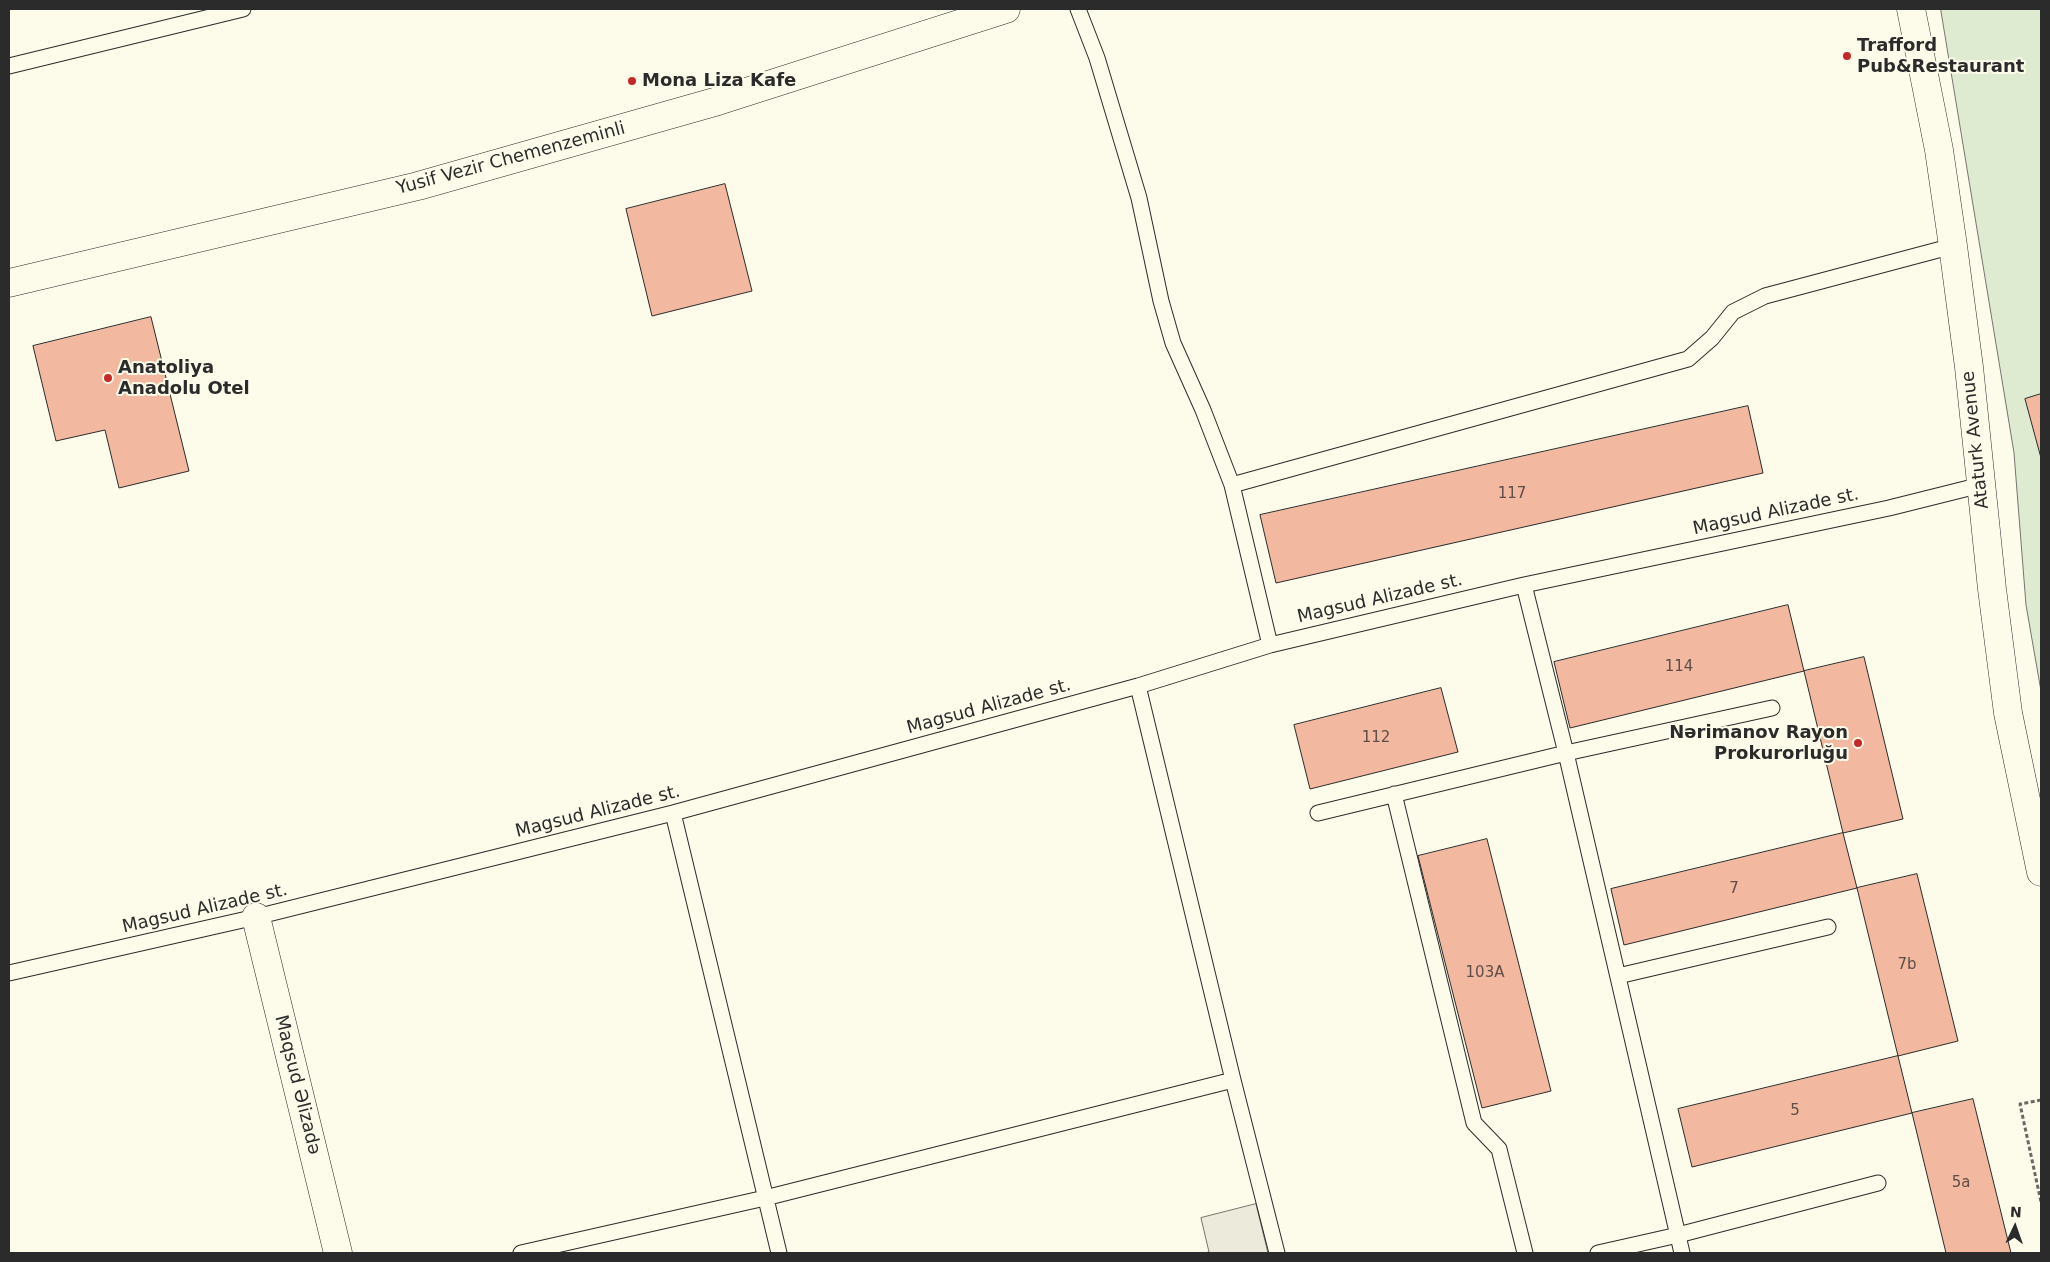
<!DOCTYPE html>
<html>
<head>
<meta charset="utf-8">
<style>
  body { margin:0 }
  #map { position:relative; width:2050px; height:1262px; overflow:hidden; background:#fdfbea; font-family:"DejaVu Sans",sans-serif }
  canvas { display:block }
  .frame { position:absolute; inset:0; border:10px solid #2b2b2b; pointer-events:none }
  .north { position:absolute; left:1990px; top:1202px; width:50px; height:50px; -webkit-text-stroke:4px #fdfbea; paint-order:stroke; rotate:3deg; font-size:14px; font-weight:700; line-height:20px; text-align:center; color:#2b2b2b }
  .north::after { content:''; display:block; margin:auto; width:18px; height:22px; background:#2b2b2b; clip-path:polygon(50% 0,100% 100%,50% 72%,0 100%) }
</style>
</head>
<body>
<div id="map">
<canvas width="2050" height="1262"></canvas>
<div class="frame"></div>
<div class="north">N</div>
</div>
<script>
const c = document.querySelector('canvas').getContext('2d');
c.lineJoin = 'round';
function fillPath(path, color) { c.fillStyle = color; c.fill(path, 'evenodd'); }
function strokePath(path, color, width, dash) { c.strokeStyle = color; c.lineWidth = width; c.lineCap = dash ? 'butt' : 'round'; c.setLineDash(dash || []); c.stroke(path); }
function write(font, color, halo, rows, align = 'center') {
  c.font = font + ' "DejaVu Sans",sans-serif'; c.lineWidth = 4; c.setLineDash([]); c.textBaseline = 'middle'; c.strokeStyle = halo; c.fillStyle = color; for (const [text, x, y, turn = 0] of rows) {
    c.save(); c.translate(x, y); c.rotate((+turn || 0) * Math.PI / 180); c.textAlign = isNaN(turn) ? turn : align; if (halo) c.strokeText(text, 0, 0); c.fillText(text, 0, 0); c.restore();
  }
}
const green = new Path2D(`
  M 1941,9 L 2041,9 L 2041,691 L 2026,605 L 2014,453 Z`);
fillPath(green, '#deebd1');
strokePath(green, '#74746e', 1);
const parking = new Path2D(`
  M 1256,1204 L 1268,1253 L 1204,1253 L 1209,1252 L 1201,1218 Z`);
fillPath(parking, '#eceadb');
strokePath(parking, '#74746e', 1);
const building = new Path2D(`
  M 725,184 L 752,291 L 652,316 L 626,209 Z
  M 151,317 L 189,471 L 119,488 L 105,430 L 56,441 L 33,346 Z
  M 2041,394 L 2041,458 L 2025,399 Z
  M 1748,406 L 1763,473 L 1276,583 L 1260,515 Z
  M 1788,605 L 1804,671 L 1570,728 L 1554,662 Z
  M 1864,657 L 1903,819 L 1843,833 L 1804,671 Z
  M 1441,688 L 1458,752 L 1310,789 L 1294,725 Z
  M 1843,833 L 1857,888 L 1624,945 L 1611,889 Z
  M 1487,839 L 1551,1091 L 1482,1108 L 1418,856 Z
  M 1917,874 L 1958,1041 L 1898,1056 L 1857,888 Z
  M 1898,1056 L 1912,1113 L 1692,1167 L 1678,1109 Z
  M 1973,1099 L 2011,1253 L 1946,1253 L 1912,1113 Z`);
fillPath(building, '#f2b8a0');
strokePath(building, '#2b2b2b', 1);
const service = new Path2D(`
  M 1078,9 L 1097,58 L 1139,198 L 1161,301 L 1173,343 L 1203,410 L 1232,485 L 1270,645
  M 9,66 L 243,9
  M 1232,485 L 1688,359 L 1712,338 L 1733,312 L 1765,296 L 1953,246
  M 1524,585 L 1566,753 L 1682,1253
  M 1138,686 L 1233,1080 L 1277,1253
  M 1394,794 L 1474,1123 L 1499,1149 L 1525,1253
  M 673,813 L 779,1253
  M 1318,813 L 1566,753 L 1772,708
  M 9,973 L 256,917 L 673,813 L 1138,686 L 1270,645 L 1524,585 L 1889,508 L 1981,485
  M 1618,976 L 1828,927
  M 521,1253 L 765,1198 L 1233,1080
  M 1598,1253 L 1678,1235 L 1878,1183`);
const minor = new Path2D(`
  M 9,283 L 418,186 L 718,101 L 1006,9
  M 256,917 L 338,1253`);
const secondary = new Path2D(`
  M 1911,9 L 1939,150 L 1953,246 L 1969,367 L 1992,589 L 2008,713 L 2041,872`);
strokePath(service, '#2b2b2b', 17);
strokePath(minor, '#2b2b2b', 29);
strokePath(secondary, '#2b2b2b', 29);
strokePath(new Path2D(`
  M 2041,1100 L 2020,1104 L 2041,1202`), '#6a6964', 3, [4, 2.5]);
strokePath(service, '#fdfbea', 15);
strokePath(minor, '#fdfbea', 28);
strokePath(secondary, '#fdfbea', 28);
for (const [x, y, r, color] of [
  [1847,56,5,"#c62828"],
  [632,81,5,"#c62828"],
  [108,378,5,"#c62828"],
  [1858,743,5,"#c62828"]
]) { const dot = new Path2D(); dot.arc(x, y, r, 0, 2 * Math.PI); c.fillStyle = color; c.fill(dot); strokePath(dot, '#fdfbea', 2); }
write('15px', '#5d4e48', null, [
  ["117",1512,494],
  ["114",1679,667],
  ["112",1376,738],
  ["7",1734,889],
  ["7b",1907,965],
  ["103A",1485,973],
  ["5",1795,1111],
  ["5a",1961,1183]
]);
write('bold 18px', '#2b2b2b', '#fdfbea', [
  ["Trafford",1857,46],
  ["Pub&Restaurant",1857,67],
  ["Mona Liza Kafe",642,81],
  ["Anatoliya",118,368],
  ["Anadolu Otel",118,389],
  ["Nərimanov Rayon",1848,733,"right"],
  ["Prokurorluğu",1848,754,"right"]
], 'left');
write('18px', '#2b2b2b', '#fdfbea', [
  ["Yusif Vezir Chemenzeminli",511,159,-15],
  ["Ataturk Avenue",1976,440,-96],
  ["Magsud Alizade st.",1776,512,-12],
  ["Magsud Alizade st.",1380,599,-13],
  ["Magsud Alizade st.",989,707,-15],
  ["Magsud Alizade st.",598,812,-14],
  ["Magsud Alizade st.",205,909,-13],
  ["Maqsud Əlizadə",297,1085,76]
]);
</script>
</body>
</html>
